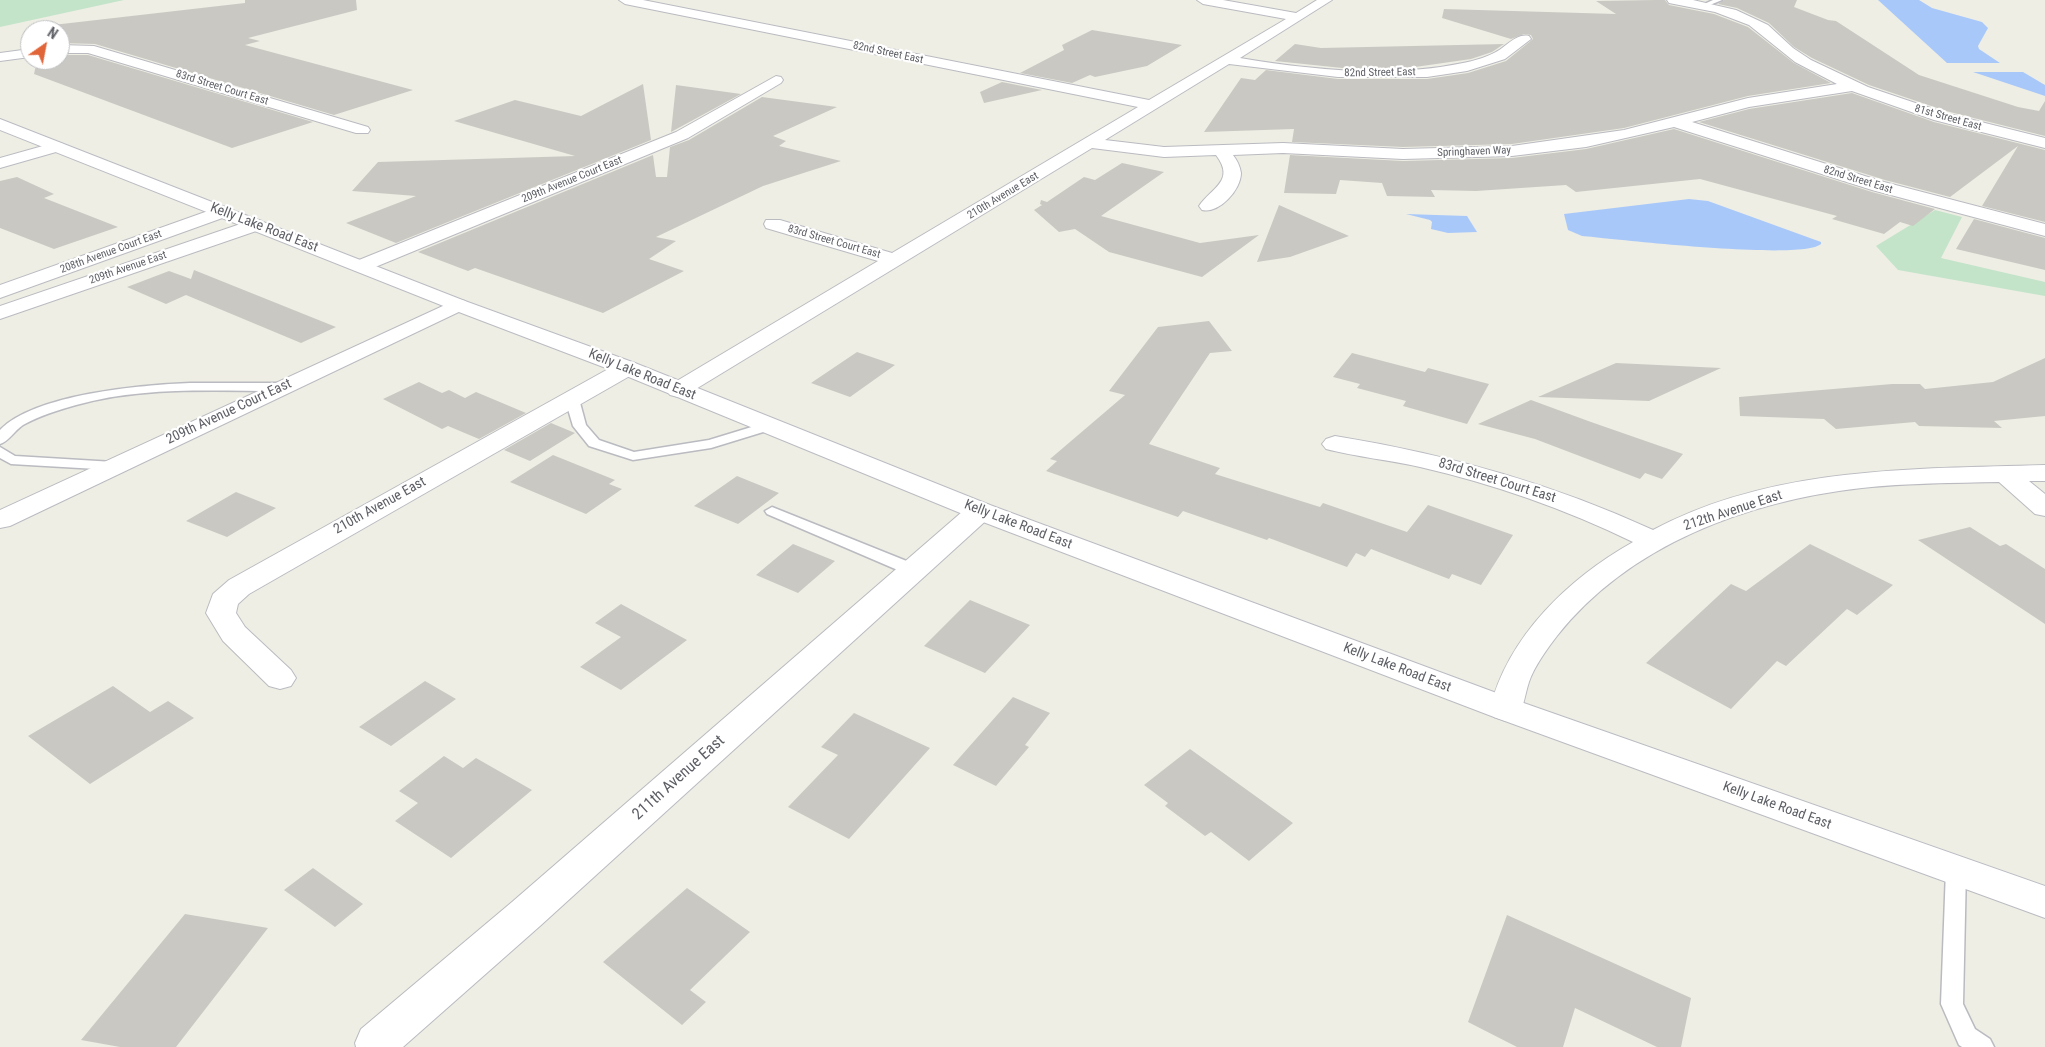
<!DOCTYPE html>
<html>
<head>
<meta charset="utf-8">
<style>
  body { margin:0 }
  #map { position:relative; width:2045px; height:1047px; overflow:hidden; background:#eeeee5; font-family:"Roboto Condensed",sans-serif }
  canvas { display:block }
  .north { position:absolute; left:20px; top:20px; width:50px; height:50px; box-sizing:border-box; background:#fff; border:1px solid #bebfc1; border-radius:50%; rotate:33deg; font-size:14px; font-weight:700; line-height:20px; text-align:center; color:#5d5f65 }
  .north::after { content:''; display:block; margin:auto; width:18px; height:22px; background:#e06539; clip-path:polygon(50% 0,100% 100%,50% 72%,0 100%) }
</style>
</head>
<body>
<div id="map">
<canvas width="2045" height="1047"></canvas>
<div class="north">N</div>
</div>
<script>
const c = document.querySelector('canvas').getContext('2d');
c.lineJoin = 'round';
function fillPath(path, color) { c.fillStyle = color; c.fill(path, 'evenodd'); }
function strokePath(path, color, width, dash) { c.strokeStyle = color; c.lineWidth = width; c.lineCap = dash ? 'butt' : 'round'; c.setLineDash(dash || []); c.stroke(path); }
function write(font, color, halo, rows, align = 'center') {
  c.font = font + ' "Roboto Condensed",sans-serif'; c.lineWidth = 4.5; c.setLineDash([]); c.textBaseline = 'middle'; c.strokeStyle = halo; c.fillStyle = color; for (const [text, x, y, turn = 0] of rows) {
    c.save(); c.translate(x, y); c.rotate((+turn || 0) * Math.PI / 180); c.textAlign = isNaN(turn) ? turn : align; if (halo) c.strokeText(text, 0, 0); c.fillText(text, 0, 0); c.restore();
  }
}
fillPath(new Path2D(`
  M 0,0 L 124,0 L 0,27 Z
  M 1935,210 L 1962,217 L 1941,258 L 2045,282 L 2045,296 L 1898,270 L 1876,246 Z`), '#c3e4c9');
fillPath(new Path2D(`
  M 1878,0 L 1919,0 L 1932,8 L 1982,22 L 1988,28 L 1978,46 L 1979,49 L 2000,63 L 1947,63 Z
  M 1973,72 L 2023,72 L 2045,85 L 2045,96 Z
  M 1689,199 L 1708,201 L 1821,242 L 1821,244 C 1802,261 1617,239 1582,236 L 1568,230 L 1564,214 Z
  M 1406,214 L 1467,216 L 1477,232 L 1448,233 L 1431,229 L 1432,222 L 1430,220 Z`), '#a9c8fa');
fillPath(new Path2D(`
  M 245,0 L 356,0 L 357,10 L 248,38 L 260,41 L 245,45 L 413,90 L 334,115 L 95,44 L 60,43 L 60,30 L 43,30 L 44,26 L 245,3 Z
  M 1655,0 L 1665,0 L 1669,5 L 1714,14 L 1748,27 L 1794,63 L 1831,83 L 1748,96 L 1624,128 L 1512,144 L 1403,147 L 1292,142 L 1294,129 L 1204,132 L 1241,78 L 1255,80 L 1266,70 L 1338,79 L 1427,79 L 1468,73 L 1506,61 L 1533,39 L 1531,35 L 1524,34 L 1511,39 L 1442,18 L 1444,9 L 1616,14 L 1596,1 Z
  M 1724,0 L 1797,0 L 1794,7 L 1828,20 L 1836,21 L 1919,75 L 2018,107 L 2039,111 L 2045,101 L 2045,136 L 1946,111 L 1869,85 L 1812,58 L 1794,47 L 1769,23 L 1737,8 L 1718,4 Z
  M 1092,30 L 1182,45 L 1147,66 L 1095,77 L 1090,75 L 1072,83 L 1020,73 L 1064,50 L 1062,45 Z
  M 1295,44 L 1321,48 L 1504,44 L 1492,52 L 1471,59 L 1408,68 L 1352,69 L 1275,61 Z
  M 60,55 L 88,55 L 313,122 L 232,148 L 34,74 L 37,60 L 60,60 Z
  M 1002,82 L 1042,90 L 984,103 L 980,92 Z
  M 643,84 L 651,140 L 396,243 L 346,223 L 416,196 L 352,191 L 378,162 L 575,156 L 454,121 L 515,100 L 581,116 Z
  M 676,85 L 741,94 L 671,132 Z
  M 1852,93 L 1934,122 L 2045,150 L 2045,222 L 1982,206 L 2018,146 L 1950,197 L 1885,180 L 1699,122 L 1749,109 Z
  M 762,97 L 837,107 L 773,136 L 786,141 L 779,146 L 841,161 L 763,186 L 656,237 L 676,241 L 649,259 L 684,271 L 603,313 L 475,268 L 468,271 L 418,252 L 653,155 L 656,177 L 667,177 L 670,147 L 689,140 Z
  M 1674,129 L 1872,192 L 1935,209 L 1913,226 L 1900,222 L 1884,234 L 1832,219 L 1837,216 L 1700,179 L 1576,192 L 1566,185 L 1476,191 L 1431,190 L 1435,197 L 1387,196 L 1382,183 L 1340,180 L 1336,194 L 1284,193 L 1290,155 L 1403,161 L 1512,158 L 1586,149 Z
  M 1122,163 L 1164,172 L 1101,216 L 1200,243 L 1259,235 L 1202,277 L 1109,252 L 1075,229 L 1059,232 L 1034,210 L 1042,205 L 1040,204 L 1041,200 L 1047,202 L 1084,177 L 1095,180 Z
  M 17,177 L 54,194 L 44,198 L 118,227 L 54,249 L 0,228 L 0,181 Z
  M 1279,205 L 1324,225 L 1349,236 L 1290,257 L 1257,262 Z
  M 1974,219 L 2045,238 L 2045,270 L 1956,249 Z
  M 194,270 L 336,327 L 301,343 L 186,295 L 166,304 L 127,287 L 169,271 L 191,279 Z
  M 1209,321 L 1232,351 L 1210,353 L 1149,444 L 1220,468 L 1215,474 L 1320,507 L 1323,503 L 1407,532 L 1428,505 L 1513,535 L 1481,585 L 1452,574 L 1449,579 L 1371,549 L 1365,557 L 1356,553 L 1347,567 L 1269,538 L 1267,540 L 1183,511 L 1178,517 L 1046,471 L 1057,461 L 1050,459 L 1125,395 L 1109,391 L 1158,327 Z
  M 857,352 L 895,365 L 850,397 L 811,383 Z
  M 1352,353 L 1425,372 L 1428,368 L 1489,384 L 1467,424 L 1403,406 L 1406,401 L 1357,388 L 1360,384 L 1333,377 Z
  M 2045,358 L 2045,416 L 1994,421 L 2002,428 L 1919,426 L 1915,422 L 1836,429 L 1824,419 L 1740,416 L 1739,397 L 1892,384 L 1920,384 L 1925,389 L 1993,382 Z
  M 1616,363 L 1721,368 L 1649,401 L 1538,397 Z
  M 419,382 L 442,393 L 449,390 L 465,398 L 476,392 L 526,413 L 479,439 L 448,426 L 442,429 L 383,399 Z
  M 1531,400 L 1591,422 L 1683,454 L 1662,479 L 1645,473 L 1640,479 L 1535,439 L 1478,424 Z
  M 551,423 L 575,433 L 530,461 L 504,450 Z
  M 553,455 L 615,480 L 609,484 L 622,489 L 586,514 L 510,482 Z
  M 737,476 L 779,493 L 738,524 L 694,506 Z
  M 236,492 L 276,508 L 227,537 L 186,521 Z
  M 1970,527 L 2000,546 L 2006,544 L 2045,569 L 2045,624 L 1918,540 Z
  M 793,544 L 835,561 L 798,593 L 756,575 Z
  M 1810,544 L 1893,585 L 1857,615 L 1847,609 L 1786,666 L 1777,661 L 1731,709 L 1646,663 L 1731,584 L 1746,591 Z
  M 970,600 L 1030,625 L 985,673 L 924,646 Z
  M 621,604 L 687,640 L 621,690 L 580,667 L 621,637 L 595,623 Z
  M 425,681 L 456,699 L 391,746 L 359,727 Z
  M 113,686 L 150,712 L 168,701 L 194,718 L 90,784 L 28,736 Z
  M 1013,697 L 1050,713 L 1025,745 L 1029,747 L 996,786 L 953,765 Z
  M 854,713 L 930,748 L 849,839 L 788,807 L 838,755 L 821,747 Z
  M 1190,749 L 1293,823 L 1249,861 L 1211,832 L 1205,836 L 1165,806 L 1168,803 L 1144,785 Z
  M 444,756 L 463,768 L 476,758 L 532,790 L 451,858 L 395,821 L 418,803 L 399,791 Z
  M 313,868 L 363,904 L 335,927 L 284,890 Z
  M 687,888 L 750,932 L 690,990 L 706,1002 L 682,1025 L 603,962 Z
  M 185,914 L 268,928 L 176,1047 L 120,1047 L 81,1040 Z
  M 1507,915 L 1691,998 L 1681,1047 L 1657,1047 L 1575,1008 L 1563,1047 L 1517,1047 L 1468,1022 Z`), '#cac8c2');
const lane = new Path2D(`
  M 1713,0 L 1722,0 L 1705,7 L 1700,6 Z
  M 190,383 L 281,383 L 287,387 L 281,391 C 213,391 142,386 76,405 C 58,410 39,416 23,425 C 15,430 8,442 0,444 L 0,430 C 35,394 141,385 190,383 Z
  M 572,395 L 579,399 L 586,425 L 599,440 L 634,452 L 709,440 L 768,422 L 775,426 L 773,429 L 711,448 L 633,460 L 589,446 L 573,426 L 565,399 Z
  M 0,447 L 15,456 L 114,462 L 121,466 L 114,470 L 11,464 L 0,458 Z
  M 772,507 L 919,566 L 921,570 L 919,574 L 907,574 L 767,514 L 765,511 Z
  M 1956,862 L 1963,864 L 1966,870 L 1963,1004 L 1975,1029 L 1990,1039 L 1994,1047 L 1962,1047 L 1959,1045 L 1941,1004 L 1946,870 L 1949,864 Z`);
const street = new Path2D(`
  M 619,0 L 643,0 L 1149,100 L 1286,19 L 1203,4 L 1197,0 L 1223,0 L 1296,13 L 1317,0 L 1332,0 L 1240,58 C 1312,70 1391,78 1463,63 C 1473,61 1487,57 1496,52 C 1506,47 1516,33 1529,36 L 1531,39 L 1505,59 L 1467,71 L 1427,77 L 1338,77 L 1229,64 L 1105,140 L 1164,147 L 1283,143 L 1403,149 L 1512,146 L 1624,130 L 1748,98 L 1837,84 L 1795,62 L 1749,25 L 1715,12 L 1669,3 L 1667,0 L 1693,0 L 1736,10 L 1768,25 L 1793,48 L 1811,60 L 1868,87 L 1945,113 L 2045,138 L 2045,148 L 1934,120 L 1852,91 L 1749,107 L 1692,122 L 1884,182 L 2045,224 L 2045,236 L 1872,190 L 1674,127 L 1586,147 L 1512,156 L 1403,159 L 1283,153 L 1233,155 C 1237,160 1240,166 1241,173 C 1241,190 1219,214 1202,210 L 1199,206 C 1211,188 1236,181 1216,155 L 1164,157 L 1092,148 L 686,395 L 678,397 L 670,395 L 666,390 L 670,385 L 878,261 L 766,228 L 764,224 L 766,220 L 780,220 L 892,253 L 1138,107 L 625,4 Z
  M 60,45 L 94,46 L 368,127 L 370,130 L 368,133 L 356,133 L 88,53 L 60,53 Z
  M 30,49 L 30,57 L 0,61 L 0,53 Z
  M 776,76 L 781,77 L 783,80 L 781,83 L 688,138 L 368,270 L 361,272 L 354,270 L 351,266 L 354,262 L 676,132 Z
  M 57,142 L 63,144 L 65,147 L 63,150 L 0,168 L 0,158 Z
  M 222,206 L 228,208 L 231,212 L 228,216 L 0,298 L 0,285 Z
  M 255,219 L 262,221 L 264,225 L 262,229 L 0,319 L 0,306 Z
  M 458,299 L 465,301 L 469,305 L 465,309 L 10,526 L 0,528 L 0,510 Z
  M 627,361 L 635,363 L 638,368 L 635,373 L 249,594 L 238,604 L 236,613 L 245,627 L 291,670 L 296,678 L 291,686 L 280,689 L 269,686 L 223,641 L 206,613 L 213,594 L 229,580 L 619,363 Z
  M 1335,436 C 1446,454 1551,483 1653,530 C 1773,466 1913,469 2045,465 L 2045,481 L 2029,481 L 2045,494 L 2045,516 L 2035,514 L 1999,482 C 1953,483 1907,483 1862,488 C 1748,501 1630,544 1557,636 C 1547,649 1534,667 1529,682 C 1525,694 1524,706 1518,717 L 1506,721 L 1494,717 L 1490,709 C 1508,636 1569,578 1633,542 C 1565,509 1494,484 1420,467 C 1389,460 1357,457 1326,449 L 1322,444 L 1326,439 Z
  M 980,503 L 990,505 L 994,511 L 990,517 L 540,926 L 403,1047 L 356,1047 L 355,1043 L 361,1029 L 512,902 L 970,505 Z`);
const secondary = new Path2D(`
  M 0,119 L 465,301 L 635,363 L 990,505 L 1518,701 L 2045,886 L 2045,918 L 1494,717 L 970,517 L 619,373 L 451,309 L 0,130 Z`);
strokePath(lane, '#babbc0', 3);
strokePath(street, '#babbc0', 2);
strokePath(secondary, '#babcc2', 2);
fillPath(lane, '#fff');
fillPath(street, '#fff');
fillPath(secondary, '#fff');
write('11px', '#5d5f65', '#fff', [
  ["82nd Street East",888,53,12],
  ["82nd Street East",1380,73,-1],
  ["83rd Street Court East",222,88,17],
  ["81st Street East",1948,118,16],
  ["Springhaven Way",1474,152,-2],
  ["209th Avenue Court East",572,180,-22],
  ["82nd Street East",1858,180,17],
  ["210th Avenue East",1003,196,-31],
  ["83rd Street Court East",834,242,16],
  ["208th Avenue Court East",111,252,-20],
  ["209th Avenue East",128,268,-19]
]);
write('14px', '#5d5f65', '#fff', [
  ["Kelly Lake Road East",264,228,21],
  ["Kelly Lake Road East",642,375,22],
  ["209th Avenue Court East",229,412,-25],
  ["83rd Street Court East",1497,481,17],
  ["210th Avenue East",380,506,-29],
  ["212th Avenue East",1733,511,-18],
  ["Kelly Lake Road East",1018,525,21],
  ["Kelly Lake Road East",1397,668,21],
  ["Kelly Lake Road East",1777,806,20]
]);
write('16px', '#5d5f65', '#fff', [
  ["211th Avenue East",679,778,-42]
]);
</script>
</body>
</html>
